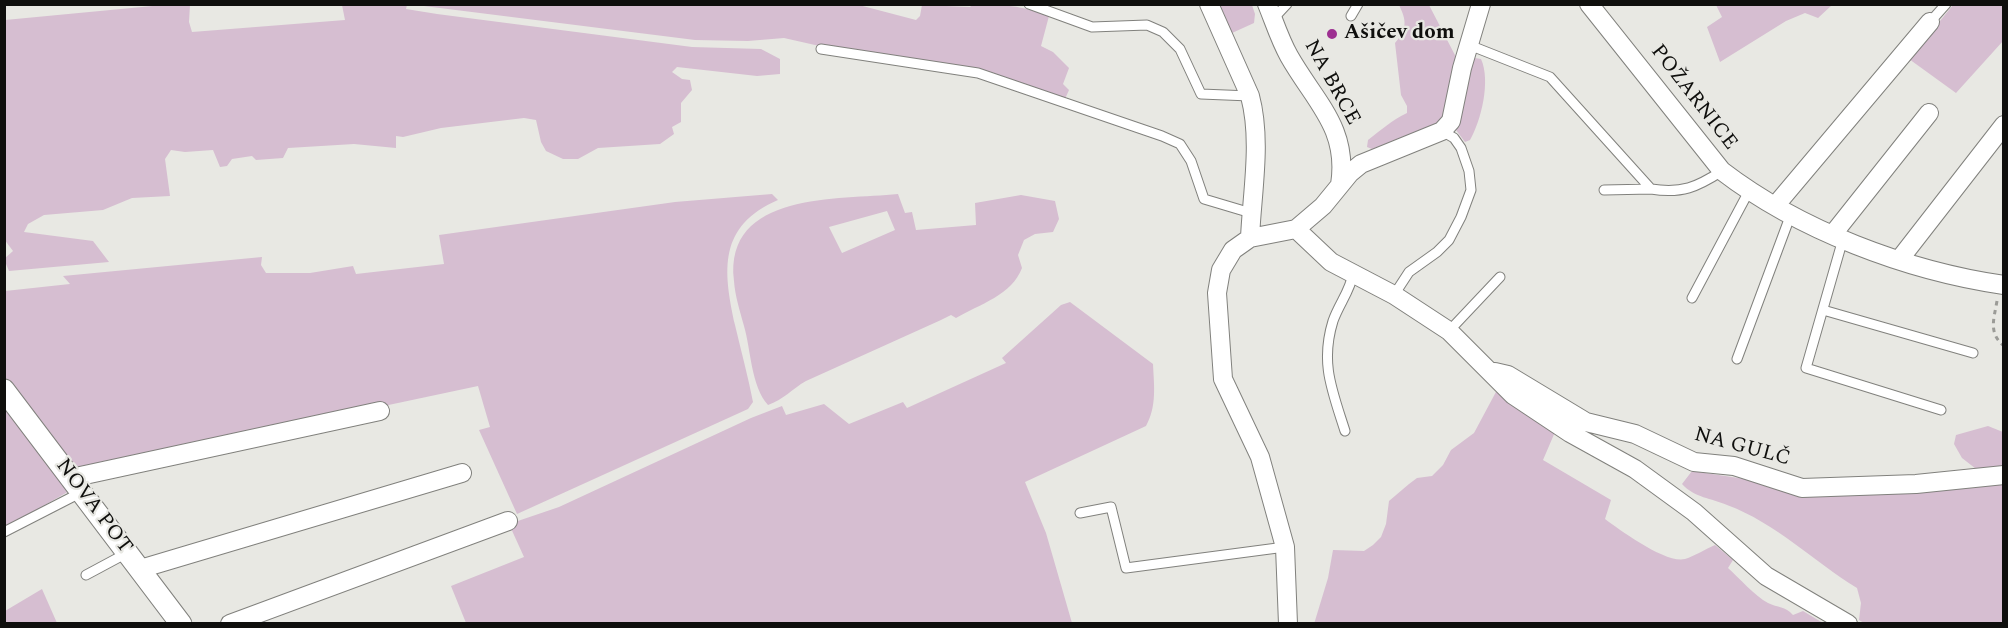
<!DOCTYPE html>
<html>
<head>
<meta charset="utf-8">
<style>
  body { margin:0 }
  #map { position:relative; width:2008px; height:628px; overflow:hidden; background:#e8e8e3; font-family:Spectral,serif }
  canvas { display:block }
  .frame { position:absolute; inset:0; border:6px solid #0f0f0d; pointer-events:none }
</style>
</head>
<body>
<div id="map">
<canvas width="2008" height="628"></canvas>
<div class="frame"></div>
</div>
<script>
const c = document.querySelector('canvas').getContext('2d');
c.lineJoin = 'round';
function fillPath(path, color) { c.fillStyle = color; c.fill(path, 'evenodd'); }
function strokePath(path, color, width, dash) { c.strokeStyle = color; c.lineWidth = width; c.lineCap = dash ? 'butt' : 'round'; c.setLineDash(dash || []); c.stroke(path); }
function write(font, color, halo, rows, align = 'center') {
  c.font = font + ' Spectral,serif'; c.lineWidth = 4.5; c.setLineDash([]); c.textBaseline = 'middle'; c.strokeStyle = halo; c.fillStyle = color; for (const [text, x, y, turn = 0] of rows) {
    c.save(); c.translate(x, y); c.rotate((+turn || 0) * Math.PI / 180); c.textAlign = isNaN(turn) ? turn : align; if (halo) c.strokeText(text, 0, 0); c.fillText(text, 0, 0); c.restore();
  }
}
fillPath(new Path2D(`
  M 855,4 L 916,20 L 920,16 L 922,5 L 970,7 L 973,4 C 1003,5 1021,5 1049,16 L 1041,46 L 1053,52 L 1069,68 L 1063,84 L 1069,90 L 1065,99 L 981,69 L 815,45 L 784,38 L 748,41 L 695,40 L 416,5 Z
  M 163,5 L 190,5 L 189,22 L 192,32 L 345,20 L 342,5 L 407,5 L 406,9 L 437,14 L 692,47 L 761,49 L 780,59 L 780,74 L 757,76 L 677,67 L 672,72 L 682,79 L 690,80 L 692,90 L 681,103 L 681,122 L 672,127 L 674,134 L 660,144 L 598,148 L 578,159 L 563,159 L 546,151 L 541,142 L 536,120 L 524,118 L 441,128 L 403,137 L 396,136 L 396,148 L 354,144 L 288,148 L 283,158 L 256,160 L 252,156 L 232,159 L 227,166 L 220,167 L 213,150 L 185,152 L 171,150 L 165,159 L 170,196 L 132,198 L 103,210 L 44,215 L 28,224 L 24,232 L 93,241 L 109,262 L 9,271 L 4,259 L 13,251 L 4,239 L 5,20 Z
  M 1220,5 L 1252,5 L 1255,14 L 1254,23 L 1232,33 Z
  M 1399,5 L 1429,5 L 1457,59 L 1444,117 L 1436,125 L 1372,149 L 1367,147 L 1368,140 C 1381,130 1392,120 1407,113 L 1407,106 L 1401,95 L 1395,43 C 1407,29 1407,21 1399,5 Z
  M 1716,5 L 1832,5 L 1818,18 L 1805,13 L 1786,21 L 1720,62 L 1707,27 L 1722,17 Z
  M 1953,5 L 2003,5 L 2003,41 L 1956,93 L 1909,59 Z
  M 1475,58 L 1481,59 C 1491,81 1481,121 1470,140 L 1465,142 L 1456,130 L 1471,64 Z
  M 772,194 L 778,200 C 718,226 723,270 735,325 C 741,351 748,376 753,402 L 748,409 L 517,514 L 479,430 L 490,427 L 478,386 L 87,469 L 72,465 L 5,378 L 5,291 L 70,284 L 63,276 L 262,257 L 261,265 L 266,273 L 310,273 L 353,266 L 356,274 L 444,264 L 439,235 L 675,202 Z
  M 898,194 L 905,213 L 912,212 L 916,230 L 976,225 L 975,203 L 1021,195 L 1055,201 L 1059,219 L 1053,232 L 1035,234 L 1024,240 L 1018,255 L 1022,268 C 1012,295 980,304 956,318 L 951,315 L 941,320 L 806,381 C 792,389 783,400 768,405 C 751,386 751,350 744,326 C 740,311 735,296 734,281 C 724,191 839,200 898,194 ZM 887,211 L 895,230 L 842,253 L 829,227 Z
  M 1070,302 L 1153,364 C 1154,386 1157,406 1146,426 L 1025,482 L 1046,533 L 1072,623 L 466,623 L 451,586 L 524,557 L 509,524 L 559,507 L 751,418 L 782,406 L 786,415 L 824,404 L 849,424 L 903,402 L 907,408 L 1006,363 L 1002,358 L 1061,305 Z
  M 1497,390 L 1555,432 L 1543,460 L 1611,500 L 1605,519 C 1620,530 1666,564 1685,559 C 1695,556 1705,549 1715,545 L 1733,560 L 1728,568 C 1739,578 1755,596 1768,603 C 1778,608 1785,606 1793,615 L 1803,611 L 1823,623 L 1314,624 L 1328,578 L 1333,550 L 1364,551 L 1373,545 L 1381,537 L 1386,524 L 1389,501 L 1409,484 L 1417,478 L 1432,476 L 1443,465 L 1451,450 L 1474,433 Z
  M 4,401 L 71,490 L 5,528 L 4,528 Z
  M 1988,426 L 2003,432 L 2003,471 L 1980,472 L 1962,458 L 1954,444 L 1956,435 Z
  M 1692,471 L 1765,482 L 2003,479 L 2003,623 L 1864,623 L 1859,620 L 1861,603 L 1857,588 C 1814,562 1776,523 1727,505 C 1711,498 1695,498 1682,484 Z
  M 42,589 L 57,623 L 5,623 L 5,611 Z`), '#d6bed1');
const service = new Path2D(`
  M 1029,4 L 1092,27 L 1147,25 L 1163,32 L 1180,49 L 1201,94 L 1250,96
  M 1351,16 L 1358,4
  M 1273,19 L 1287,4
  M 1930,22 L 1946,4
  M 1469,45 L 1550,77 L 1651,189 C 1682,194 1697,187 1722,171
  M 821,49 L 978,73 L 1162,136 L 1180,144 L 1191,161 L 1204,199 L 1251,213
  M 1604,190 L 1651,189
  M 1843,239 L 1806,368 L 1941,410
  M 1394,295 L 1409,272 L 1437,252 L 1449,240 L 1461,217 L 1471,190 L 1469,171 L 1461,148 L 1454,138 L 1442,131
  M 1692,298 L 1749,191
  M 1823,310 L 1973,353
  M 1449,331 L 1500,277
  M 1737,359 L 1791,214
  M 1345,431 C 1332,390 1320,363 1333,321 C 1339,304 1350,291 1353,274
  M 1080,513 L 1111,507 L 1126,568 L 1285,547
  M 4,532 L 82,492
  M 86,575 L 127,553`);
const minor = new Path2D(`
  M 1209,4 L 1250,96 C 1262,141 1252,192 1250,238
  M 1267,4 C 1274,21 1280,40 1289,56 C 1315,102 1349,128 1340,185
  M 1589,4 L 1722,171 C 1799,230 1907,271 2004,285
  M 1775,206 L 1930,22
  M 1296,229 L 1331,262 L 1394,295 L 1449,331 L 1513,395 L 1570,433 L 1635,469 L 1694,512 L 1766,576 L 1848,624
  M 1833,234 L 1929,113
  M 1899,260 L 2004,125
  M 1495,372 L 1508,375 L 1586,422 L 1635,434 L 1694,462 L 1734,466 L 1802,488 L 1916,484 L 2004,475
  M 71,478 L 380,411
  M 140,569 L 462,473
  M 230,624 L 508,521
  M 1288,624 L 1285,547 L 1260,457 L 1223,379 L 1217,293 L 1221,270 L 1233,250 L 1250,238 L 1296,229 L 1323,206 L 1350,173 L 1361,164 L 1442,131 L 1451,121 L 1462,68 L 1481,4`);
const tertiary = new Path2D(`
  M 4,390 L 181,624`);
strokePath(service, '#81817d', 11);
strokePath(minor, '#81817d', 20);
strokePath(tertiary, '#81817d', 23);
strokePath(new Path2D(`
  M 1997,301 C 1994,319 1988,333 2004,346`), '#9b9b97', 3, [4.5, 4.5]);
strokePath(service, '#fff', 9);
strokePath(minor, '#fff', 18);
strokePath(tertiary, '#fff', 21);
for (const [x, y, r, color] of [
  [1332,34,6,"#9d3091"]
]) { const dot = new Path2D(); dot.arc(x, y, r, 0, 2 * Math.PI); c.fillStyle = color; c.fill(dot); strokePath(dot, '#e8e8e3', 2); }
write('bold 21px', '#0f0f0d', '#e8e8e3', [
  ["Ašičev dom",1344,34]
], 'left');
write('21px', '#0f0f0d', '#e8e8e3', [
  ["NA BRCE",1331,83,61],
  ["POŽARNICE",1693,98,52],
  ["NA GULČ",1742,448,15],
  ["NOVA POT",93,507,53]
]);
</script>
</body>
</html>
